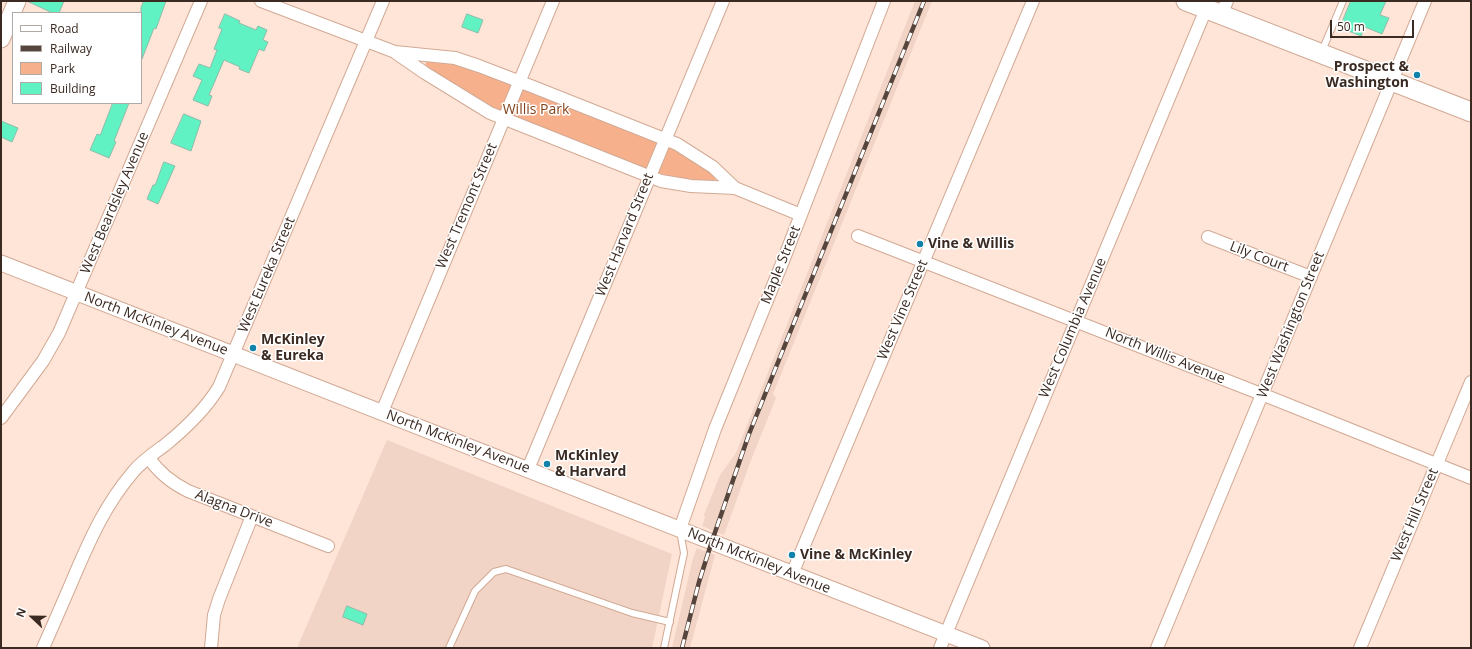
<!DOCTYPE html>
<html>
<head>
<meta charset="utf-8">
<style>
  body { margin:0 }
  #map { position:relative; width:1472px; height:649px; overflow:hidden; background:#fee5d7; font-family:"Open Sans",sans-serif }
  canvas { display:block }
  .frame { position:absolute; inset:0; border:2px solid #3a2a22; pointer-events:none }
  .legend { position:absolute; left:12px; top:12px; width:130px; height:92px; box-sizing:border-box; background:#fff; border:1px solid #b0aaa7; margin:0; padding:5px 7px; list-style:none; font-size:12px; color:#3a2a22 }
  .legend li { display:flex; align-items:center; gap:8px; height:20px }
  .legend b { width:20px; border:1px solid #b0aaa7 }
  .north { position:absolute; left:12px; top:597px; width:40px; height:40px; -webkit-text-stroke:3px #fff; paint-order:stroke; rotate:292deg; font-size:11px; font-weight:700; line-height:16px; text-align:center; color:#3a2a22 }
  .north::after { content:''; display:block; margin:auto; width:14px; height:18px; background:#3a2a22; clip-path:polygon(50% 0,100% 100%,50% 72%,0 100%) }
  .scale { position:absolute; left:1330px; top:20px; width:84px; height:18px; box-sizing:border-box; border:2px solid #3a2a22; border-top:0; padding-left:5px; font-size:12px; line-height:14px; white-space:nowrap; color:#3a2a22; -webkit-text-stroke:3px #fff; paint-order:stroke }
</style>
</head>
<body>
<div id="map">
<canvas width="1472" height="649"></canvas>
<div class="frame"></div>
<ul class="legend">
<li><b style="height:5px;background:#fff"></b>Road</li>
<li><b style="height:5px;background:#56453c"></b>Railway</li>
<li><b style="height:11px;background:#f6b18c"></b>Park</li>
<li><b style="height:11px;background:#61f2c4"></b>Building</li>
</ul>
<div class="north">N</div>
<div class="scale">50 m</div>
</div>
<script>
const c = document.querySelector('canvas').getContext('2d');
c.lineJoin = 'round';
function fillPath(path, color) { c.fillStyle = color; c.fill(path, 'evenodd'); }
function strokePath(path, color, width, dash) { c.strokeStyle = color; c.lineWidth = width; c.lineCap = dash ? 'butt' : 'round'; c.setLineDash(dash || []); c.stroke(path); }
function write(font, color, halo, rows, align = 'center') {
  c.font = font + ' "Open Sans",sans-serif'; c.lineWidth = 3; c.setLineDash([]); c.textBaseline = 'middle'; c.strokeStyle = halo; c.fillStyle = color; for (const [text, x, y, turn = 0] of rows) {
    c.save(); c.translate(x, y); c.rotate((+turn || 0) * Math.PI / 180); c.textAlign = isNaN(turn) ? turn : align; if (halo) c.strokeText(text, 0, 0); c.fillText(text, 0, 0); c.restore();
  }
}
fillPath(new Path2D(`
  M 915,1 L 932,1 L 773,394 L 776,398 L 751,460 L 724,535 L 702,526 L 705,517 L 704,515 L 720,475 L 736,453 Z
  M 387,440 L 672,554 L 652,648 L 297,648 Z
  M 697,548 L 715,555 L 690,648 L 672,648 L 693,558 Z`), '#f1d4c5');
fillPath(new Path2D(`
  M 429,60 L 453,63 L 479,71 L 645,135 L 694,159 L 716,176 L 715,180 L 711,182 L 704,182 L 671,177 L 633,164 L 527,123 L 483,104 L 426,69 L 425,66 L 426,62 Z`), '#f6b18c');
const building = new Path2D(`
  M 27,1 L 64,1 L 59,13 L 53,13 Z
  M 144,1 L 166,1 L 156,29 L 154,28 L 142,59 L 141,8 Z
  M 1351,1 L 1386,1 L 1380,15 L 1389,18 L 1382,34 L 1365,27 L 1361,36 L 1346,30 L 1348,25 L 1342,23 Z
  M 225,14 L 240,21 L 239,23 L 256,30 L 258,26 L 267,30 L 263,40 L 268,42 L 264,51 L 259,49 L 249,73 L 239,69 L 240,67 L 224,60 L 209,95 L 212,96 L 208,106 L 193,100 L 202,80 L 193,76 L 199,64 L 210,68 L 217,50 L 214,49 L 222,29 L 219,28 Z
  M 467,14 L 483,20 L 478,33 L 462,27 Z
  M 113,103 L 129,103 L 114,141 L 116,142 L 109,158 L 90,150 L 97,134 L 100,135 Z
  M 184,114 L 201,121 L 191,151 L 171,143 Z
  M 1,121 L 18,128 L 12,142 L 1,137 Z
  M 164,162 L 175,166 L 158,204 L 147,199 L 153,185 L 155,185 Z
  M 347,606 L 367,614 L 363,625 L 343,617 Z`);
fillPath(building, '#61f2c4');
strokePath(building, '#8dbca9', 1);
const service = new Path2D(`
  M 1322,51 L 1343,1
  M 449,648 L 475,591 L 494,572 L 506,569 L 632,613 L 670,622
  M 664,648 L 684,553 L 680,531`);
const minor = new Path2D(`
  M 261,1 L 395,52 L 455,58 L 479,66 L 531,86 L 677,144 L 713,167 L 735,188 L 801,215
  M 1221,15 L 1227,1
  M 396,53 L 425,73 L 490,113 L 661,181 L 691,186 L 735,188
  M 858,236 L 1274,399 L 1471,478
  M 1208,237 L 1311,277
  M 382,412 L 553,1
  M 1,418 L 43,361 L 59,333 L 201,1
  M 149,458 C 159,473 172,483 188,491 L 328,546
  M 528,469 L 723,1
  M 680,529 L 715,429 L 783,261 L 884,1
  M 792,574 L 1033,1
  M 43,648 C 54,623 65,598 76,572 C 92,535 106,504 133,472 C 142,461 154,453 165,445 C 186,428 205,410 219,387 L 383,1
  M 211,648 L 214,615 L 219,599 L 252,516
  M 940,648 L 1206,9
  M 1157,648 L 1425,1
  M 1360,648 L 1471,382`);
const tertiary = new Path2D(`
  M 1,263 L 982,648`);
const secondary = new Path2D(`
  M 1,39 L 17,1`);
const primary = new Path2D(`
  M 1186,1 L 1471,112`);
strokePath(service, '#d2a994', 8);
strokePath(minor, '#d2a994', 14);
strokePath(tertiary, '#d2a994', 17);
strokePath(secondary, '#d2a994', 19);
strokePath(primary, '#d2a994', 21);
strokePath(service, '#fff', 6);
strokePath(minor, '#fff', 12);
strokePath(tertiary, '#fff', 15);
strokePath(secondary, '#fff', 17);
strokePath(primary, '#fff', 19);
const rail = new Path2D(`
  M 682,648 L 699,582 L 712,541 L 749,434 L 924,1`);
strokePath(rail, '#56453c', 4.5);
strokePath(rail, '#fff', 3, [9]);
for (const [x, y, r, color] of [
  [1417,75,4,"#1182a9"],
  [920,244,4,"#1182a9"],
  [253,348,4,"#1182a9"],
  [547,464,4,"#1182a9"],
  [792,555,4,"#1182a9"]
]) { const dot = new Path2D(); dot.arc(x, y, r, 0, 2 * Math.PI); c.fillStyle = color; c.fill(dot); strokePath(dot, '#fff', 1.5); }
write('bold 14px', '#3a2a22', '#fff', [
  ["Prospect &",1409,67,"right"],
  ["Washington",1409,83,"right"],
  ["Vine & Willis",928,244],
  ["McKinley",261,340],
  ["& Eureka",261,356],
  ["McKinley",555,456],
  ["& Harvard",555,472],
  ["Vine & McKinley",800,555]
], 'left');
write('14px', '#84431c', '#fff', [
  ["Willis Park",536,110]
]);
write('14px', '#3a2a22', '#fff', [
  ["West Beardsley Avenue",115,203,-67],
  ["West Tremont Street",467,206,-67],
  ["West Harvard Street",625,235,-68],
  ["Lily Court",1259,257,21],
  ["Maple Street",781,265,-68],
  ["West Eureka Street",267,275,-67],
  ["West Vine Street",903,310,-67],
  ["North McKinley Avenue",156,324,21],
  ["West Washington Street",1291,325,-68],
  ["West Columbia Avenue",1073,328,-67],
  ["North Willis Avenue",1165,356,22],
  ["North McKinley Avenue",458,442,21],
  ["Alagna Drive",234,509,21],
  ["West Hill Street",1415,515,-67],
  ["North McKinley Avenue",759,561,22]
]);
</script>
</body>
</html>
